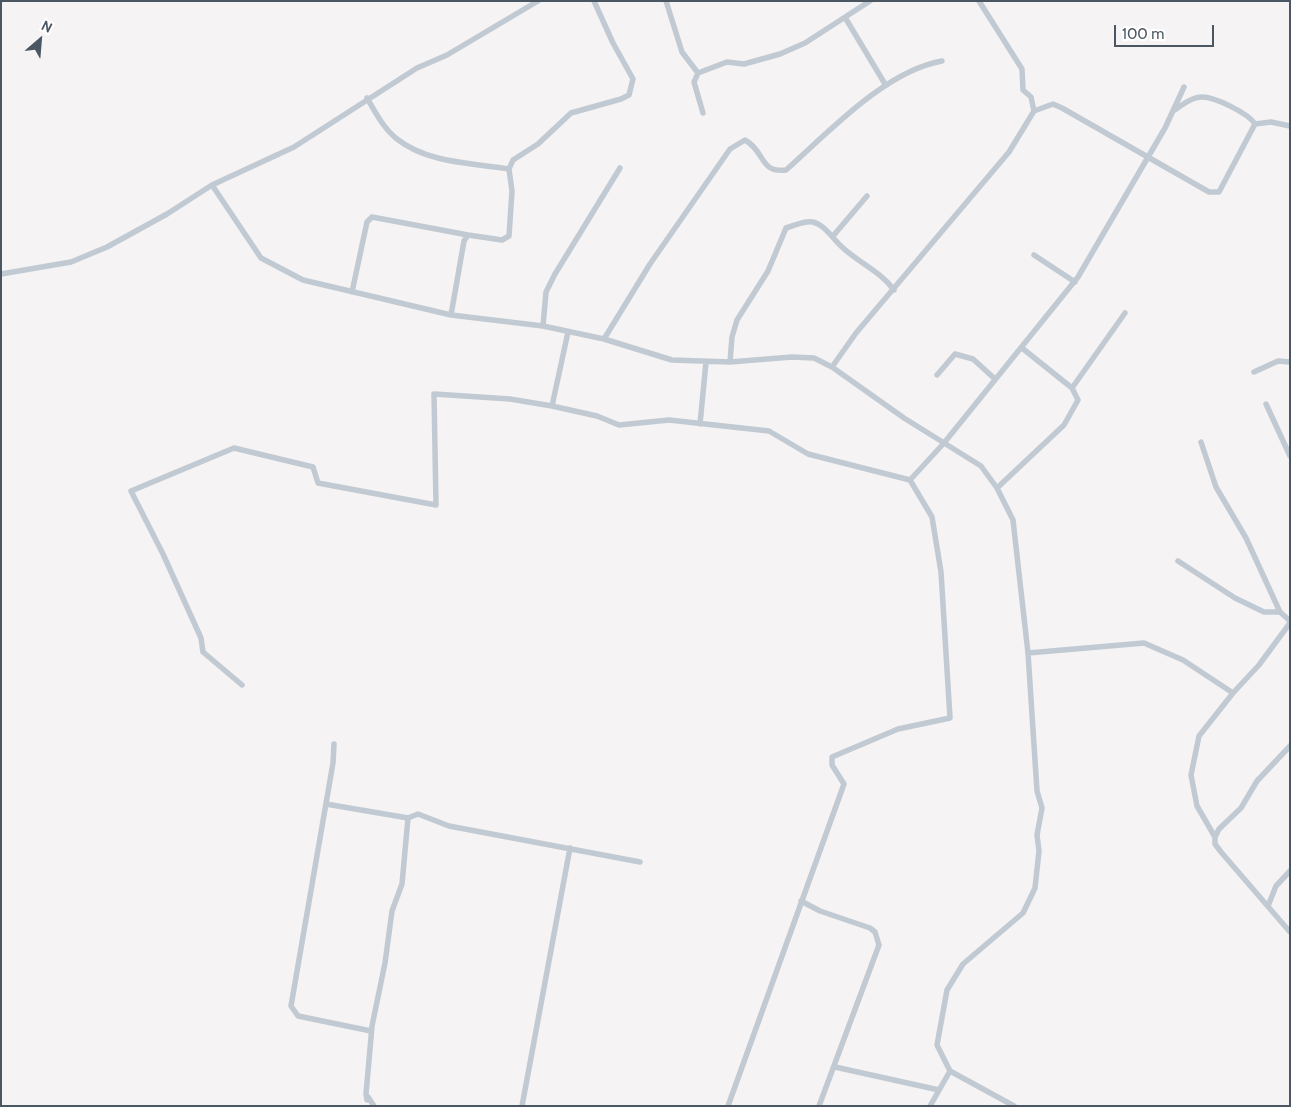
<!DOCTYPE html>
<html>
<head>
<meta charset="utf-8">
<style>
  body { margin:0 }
  #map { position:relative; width:1291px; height:1107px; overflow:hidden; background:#f5f3f3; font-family:Cabin,sans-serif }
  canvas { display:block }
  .frame { position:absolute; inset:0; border:2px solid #4a5661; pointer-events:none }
  .north { position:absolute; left:15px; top:15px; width:50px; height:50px; -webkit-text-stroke:4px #fff; paint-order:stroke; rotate:27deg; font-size:14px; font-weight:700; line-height:20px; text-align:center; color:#4a5661 }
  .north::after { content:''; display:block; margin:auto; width:18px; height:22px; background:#4a5661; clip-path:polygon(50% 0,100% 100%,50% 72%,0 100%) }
  .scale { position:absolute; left:1114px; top:25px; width:100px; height:22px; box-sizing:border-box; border:2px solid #4a5661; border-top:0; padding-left:6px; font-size:15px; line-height:18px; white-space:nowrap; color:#4a5661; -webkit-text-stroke:4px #fff; paint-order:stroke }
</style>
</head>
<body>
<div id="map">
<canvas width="1291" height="1107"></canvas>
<div class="frame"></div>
<div class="north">N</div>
<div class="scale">100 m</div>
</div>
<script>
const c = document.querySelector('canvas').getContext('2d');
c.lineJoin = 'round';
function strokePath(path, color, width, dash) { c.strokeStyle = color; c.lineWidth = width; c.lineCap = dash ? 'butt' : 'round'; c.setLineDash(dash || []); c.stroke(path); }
strokePath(new Path2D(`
  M 666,1 L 682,52 L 698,73
  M 979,1 L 1022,69 L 1023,90 L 1031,97 L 1034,111
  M 846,19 L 885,84
  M 367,98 C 375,112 384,129 397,139 C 427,163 472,163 509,169
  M 703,113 L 694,82 L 698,73 L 727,62 L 744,64 L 780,54 L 805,43 L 870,1
  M 1255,124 L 1271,122 L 1290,126
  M 212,185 L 261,258 L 303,280 L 451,315 L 543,326 L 604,339 L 672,360 L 730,362 L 792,357 L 814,358 L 832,367 L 904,418 L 981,466 L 997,488 L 1013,520 L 1028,653 L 1037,791 L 1042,808 L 1037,835 L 1039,851 L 1035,888 L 1023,913 L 963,964 L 947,990 L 937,1045 L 950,1071 L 1014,1106
  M 833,236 L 867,196
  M 1034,255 L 1075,282
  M 1,274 L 71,262 L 107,247 L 167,214 L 212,185 L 294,147 L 417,68 L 447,55 L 538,1
  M 352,292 L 367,222 L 372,217 L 468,235
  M 451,315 L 464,241 L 468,235 L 502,240 L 509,236 L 512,191 L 509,169 L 513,160 L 538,144 L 571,113 L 621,99 L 629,95 L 633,79 L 613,43 L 594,1
  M 543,326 L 546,292 L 555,274 L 620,168
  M 604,339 L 650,264 L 730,149 L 745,140 C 766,152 759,173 786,170 C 829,132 885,71 942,61
  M 730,362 L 732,337 L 737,320 L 768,271 L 786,228 C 794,226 804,220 813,222 C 825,225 833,239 842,247 C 859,263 880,271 894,290
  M 832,367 L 856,333 L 1009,152 L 1034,111 L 1053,104 L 1062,108 L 1209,192 L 1219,192 L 1255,124 C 1248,113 1215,97 1202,97 C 1192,97 1182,105 1173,111
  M 1254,372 L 1278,361 L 1290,362
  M 937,375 L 955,354 L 973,359 L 995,379
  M 1072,388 L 1125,313
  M 1266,404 L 1290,456
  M 552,406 L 568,332
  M 700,424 L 706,362
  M 1201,442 L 1216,487 L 1246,538 L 1280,612
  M 910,480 L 944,443 L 1078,277 L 1165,128 L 1184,87
  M 997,488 L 1064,425 L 1078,400 L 1072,388 L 1022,348
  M 1178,561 L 1235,598 L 1264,612 L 1280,612 L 1290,621
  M 1028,653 L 1144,643 L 1183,660 L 1233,693
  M 242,685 L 203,652 L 201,638 L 163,554 L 131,491 L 234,448 L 313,467 L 318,483 L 436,505 L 434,394 L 510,399 L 552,406 L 597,416 L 619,425 L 669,420 L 769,431 L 808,454 L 910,480 L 932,517 L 941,572 L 950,718 L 898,729 L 832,757 L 832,765 L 844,784 L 728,1106
  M 334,744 L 333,763 L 291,1006 L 298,1016 L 371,1031
  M 1290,746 L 1257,781 L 1241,808 L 1219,829 L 1215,837 L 1215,844 L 1221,852 L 1290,932
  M 326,804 L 408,818 L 418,814 L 449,826 L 640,862
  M 1215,837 L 1197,806 L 1191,775 L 1199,736 L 1233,693 L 1259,665 L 1290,623
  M 801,901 L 820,911 L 870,928 L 875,932 L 879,945 L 819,1106
  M 1268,906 L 1276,886 L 1290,871
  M 835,1067 L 939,1090
  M 374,1106 L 368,1097 L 367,1100 L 366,1094 L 372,1026 L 385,963 L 392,911 L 402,884 L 408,818
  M 522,1106 L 570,848
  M 930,1106 L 950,1071`), '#c1cad2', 5.5);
</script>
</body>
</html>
